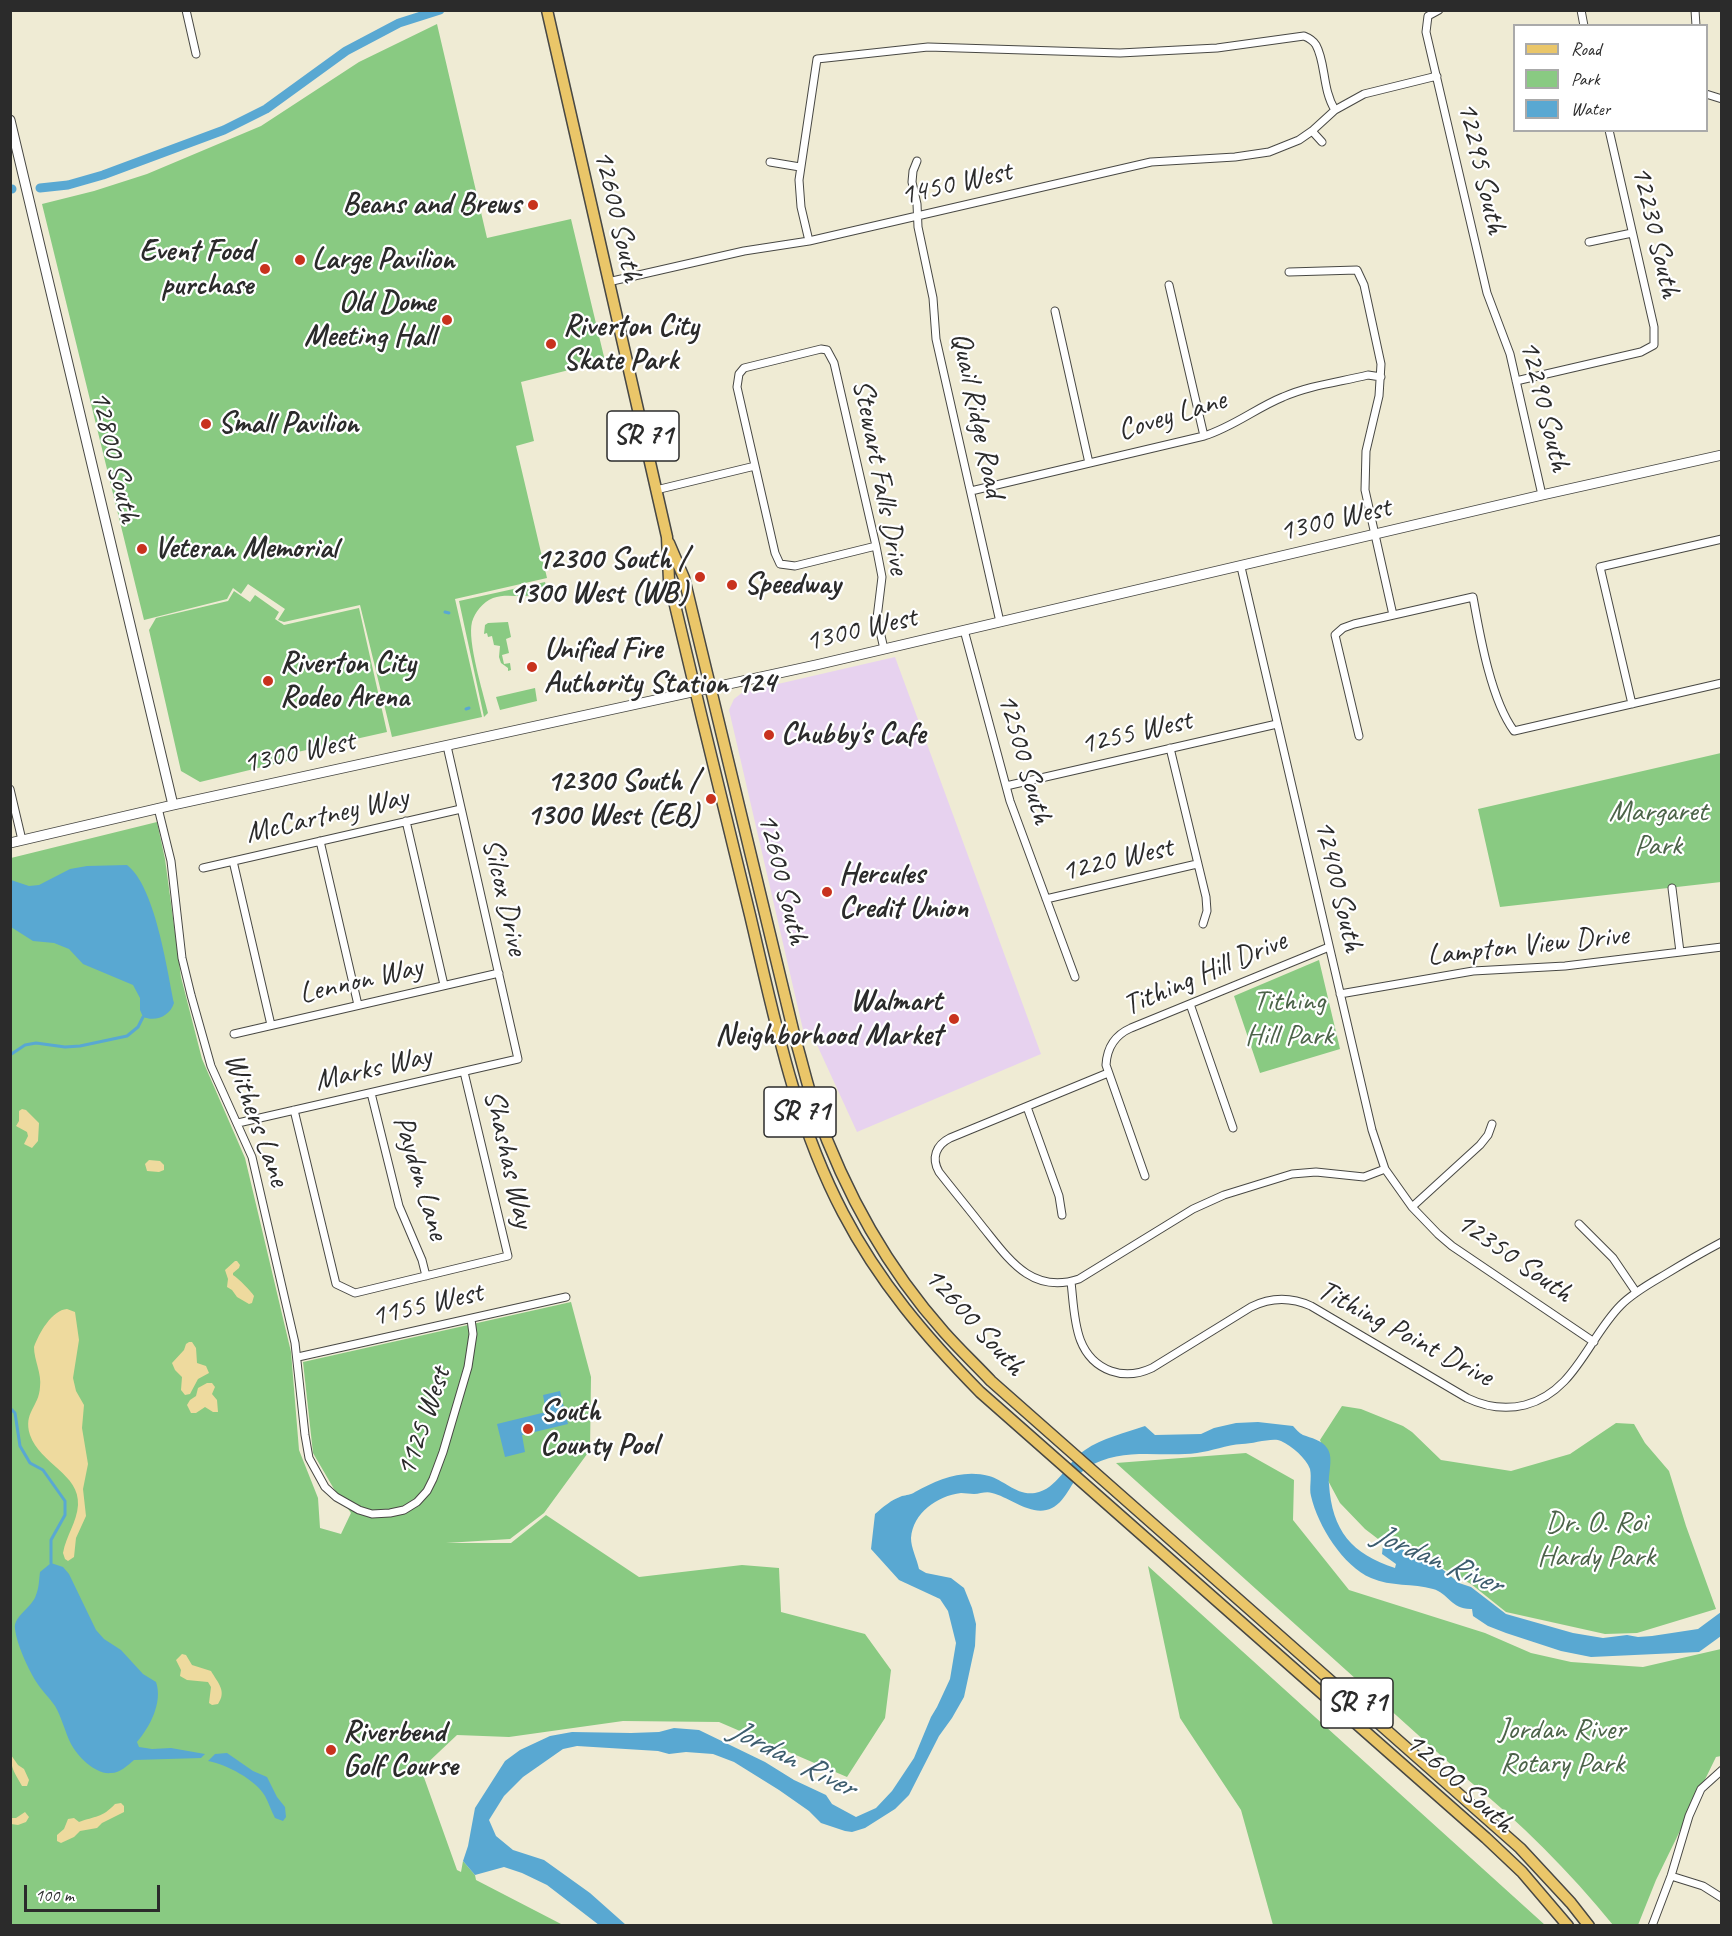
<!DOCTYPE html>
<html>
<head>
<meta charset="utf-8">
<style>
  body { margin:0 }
  #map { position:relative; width:1732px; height:1936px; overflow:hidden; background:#efebd4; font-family:Caveat,sans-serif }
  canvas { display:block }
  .frame { position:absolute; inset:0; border:12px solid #2b2b2b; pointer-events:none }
  .legend { position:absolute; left:1513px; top:24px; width:195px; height:108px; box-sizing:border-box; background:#fff; border:2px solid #aaa; margin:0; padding:8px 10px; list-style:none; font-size:18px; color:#2b2b2b }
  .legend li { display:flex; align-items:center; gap:12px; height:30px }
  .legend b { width:30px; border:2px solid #aaa }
  .scale { position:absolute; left:24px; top:1885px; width:136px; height:27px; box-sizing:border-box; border:3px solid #2b2b2b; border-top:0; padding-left:8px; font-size:18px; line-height:21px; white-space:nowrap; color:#2b2b2b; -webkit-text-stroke:4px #fff; paint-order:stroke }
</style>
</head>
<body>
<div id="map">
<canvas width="1732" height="1936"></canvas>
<div class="frame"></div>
<ul class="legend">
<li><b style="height:8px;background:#eac669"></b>Road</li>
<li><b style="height:16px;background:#89ca82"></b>Park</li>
<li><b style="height:16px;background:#59a8d2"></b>Water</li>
</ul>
<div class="scale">100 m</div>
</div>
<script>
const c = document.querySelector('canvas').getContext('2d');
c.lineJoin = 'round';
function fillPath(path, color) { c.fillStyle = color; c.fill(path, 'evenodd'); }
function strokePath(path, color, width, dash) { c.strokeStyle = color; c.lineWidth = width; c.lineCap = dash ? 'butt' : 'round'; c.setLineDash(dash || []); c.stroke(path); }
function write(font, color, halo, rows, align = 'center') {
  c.font = font + ' Caveat,sans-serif'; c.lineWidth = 4.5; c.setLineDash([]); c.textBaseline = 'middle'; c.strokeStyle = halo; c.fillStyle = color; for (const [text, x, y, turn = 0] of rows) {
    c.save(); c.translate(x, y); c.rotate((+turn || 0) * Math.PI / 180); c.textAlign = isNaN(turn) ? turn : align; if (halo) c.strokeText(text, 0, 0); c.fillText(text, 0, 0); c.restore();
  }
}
fillPath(new Path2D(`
  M 895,657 L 1041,1054 L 857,1132 L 812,1034 L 804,1034 L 729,710 L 734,699 L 743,692 Z`), '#e7d2ef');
fillPath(new Path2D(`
  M 437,24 L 487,238 L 571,219 L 605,361 L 521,382 L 534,441 L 516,446 L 547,578 L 455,599 L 482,717 L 392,737 L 360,605 L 284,622 L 278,620 L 285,609 L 248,584 L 241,594 L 233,588 L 227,599 L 144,620 L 42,204 L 94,191 L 147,174 L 261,126 L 359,62 Z
  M 545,582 L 546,586 L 533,590 L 533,595 C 520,598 506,593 493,598 C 483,602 475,612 472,622 C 467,641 483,692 488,713 L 484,717 L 459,601 Z
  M 234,591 L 250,602 L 255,595 L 279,612 L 275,619 L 284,625 L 359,608 L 387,732 L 293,753 L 287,761 L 200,782 L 181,771 L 149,630 L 156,618 L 228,601 Z
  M 508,622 L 511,637 L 506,639 L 509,653 L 502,655 L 504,664 L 510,663 L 511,670 L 508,671 L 508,668 L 501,663 L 499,657 L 500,646 L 494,645 L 492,636 L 488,637 L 487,633 L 484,634 L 485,625 L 488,623 Z
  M 535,688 L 537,701 L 500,710 L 496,697 Z
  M 1721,753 L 1721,882 L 1500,907 L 1478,809 Z
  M 157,822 L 165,859 L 181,977 L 202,1059 L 245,1158 L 291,1352 L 299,1450 L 318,1498 L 320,1528 L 341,1534 L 351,1513 L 334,1489 L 313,1453 L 303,1362 L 571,1302 L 591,1377 L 590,1450 L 544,1513 L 510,1539 L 446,1543 L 511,1543 L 546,1515 L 639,1577 L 742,1565 L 779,1568 L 781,1612 L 865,1634 L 891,1670 L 885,1718 L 847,1777 L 719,1722 L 623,1721 L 509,1737 L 457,1735 L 421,1769 L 457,1870 L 461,1872 L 463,1861 L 475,1875 L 476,1880 L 563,1925 L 11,1925 L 11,858 Z
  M 1319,960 L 1340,1049 L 1260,1073 L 1234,996 Z
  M 1342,1406 L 1361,1409 L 1403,1426 L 1412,1432 L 1441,1460 L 1511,1471 L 1570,1454 L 1616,1423 L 1634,1424 L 1645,1443 L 1669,1471 L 1686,1526 L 1716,1609 L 1637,1633 L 1605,1634 L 1506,1612 L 1471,1584 L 1399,1544 L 1382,1542 L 1365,1529 L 1340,1503 L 1325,1475 L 1328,1460 L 1320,1440 Z
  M 1246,1453 L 1294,1480 L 1293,1520 L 1349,1590 L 1485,1633 L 1531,1653 L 1571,1662 L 1643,1667 L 1721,1649 L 1721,1756 L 1716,1757 L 1656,1880 L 1638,1925 L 1613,1925 C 1569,1871 1521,1823 1467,1779 L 1116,1463 Z
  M 1148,1566 L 1545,1925 L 1273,1925 L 1241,1810 L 1180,1718 Z`), '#89ca82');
fillPath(new Path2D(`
  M 22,1109 L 26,1110 L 39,1123 L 38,1141 L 32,1148 L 24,1144 L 28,1136 L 27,1132 L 16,1126 L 19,1121 L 19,1111 Z
  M 149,1160 L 160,1161 L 164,1165 L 164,1170 L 159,1172 L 147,1171 L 145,1164 Z
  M 235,1261 L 237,1261 L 240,1265 L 239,1268 L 233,1273 L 233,1275 C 239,1279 251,1291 254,1296 L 252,1303 L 249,1304 L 237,1297 L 232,1290 L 227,1287 L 228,1279 L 225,1270 Z
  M 67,1309 L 75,1312 L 79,1340 L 73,1378 L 76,1391 L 84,1405 L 82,1428 L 88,1464 L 83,1489 L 86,1516 L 76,1538 L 74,1557 L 68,1561 L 65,1559 L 63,1553 C 66,1536 77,1522 78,1505 C 80,1474 40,1464 30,1435 C 23,1412 39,1407 40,1387 C 42,1374 34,1360 34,1347 C 39,1333 52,1310 67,1309 Z
  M 189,1342 L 192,1342 L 196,1348 L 197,1363 L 206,1366 L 209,1373 L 198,1379 L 190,1394 L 185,1395 L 181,1390 L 182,1377 L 175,1370 L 172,1363 L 184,1350 L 186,1344 Z
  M 207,1383 L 212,1383 L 215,1387 L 212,1394 L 217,1400 L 218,1412 L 213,1412 L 205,1407 L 196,1413 L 191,1413 L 187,1405 L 190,1400 L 196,1396 L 198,1388 Z
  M 182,1654 L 186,1655 L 192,1665 L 211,1671 C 218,1683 227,1691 218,1704 L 212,1705 L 209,1703 L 211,1687 L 208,1682 L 187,1680 L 180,1676 L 181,1670 L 176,1660 Z
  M 11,1755 L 18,1765 L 24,1769 L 29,1780 L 27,1786 L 22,1786 C 16,1775 10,1768 11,1755 Z
  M 121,1803 L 124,1806 L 124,1812 L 102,1823 L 97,1828 L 80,1831 L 74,1837 L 61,1843 L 57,1841 L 57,1835 L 64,1829 L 68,1819 L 74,1818 L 79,1822 C 95,1816 102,1818 115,1804 Z
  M 25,1812 L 29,1817 L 26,1822 L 18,1825 L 11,1824 L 11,1818 L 16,1818 Z`), '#eeda9e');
fillPath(new Path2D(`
  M 127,865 C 155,886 167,969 174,1003 C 170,1016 156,1022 143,1017 L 140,1010 L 140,998 L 133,985 L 83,964 L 69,949 L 54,943 L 33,941 L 11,927 L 11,880 L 29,886 L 39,885 L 70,869 L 87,866 Z
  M 560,1391 L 568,1424 L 522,1435 L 525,1452 L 505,1457 L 497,1424 L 546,1412 L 543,1395 Z
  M 1258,1422 L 1293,1426 C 1296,1429 1299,1433 1303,1435 C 1311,1438 1322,1440 1327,1448 C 1334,1457 1328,1473 1329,1484 C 1332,1531 1352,1554 1395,1568 L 1396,1564 L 1382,1554 L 1383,1545 L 1390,1544 L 1404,1550 L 1415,1558 L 1441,1568 L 1459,1583 L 1471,1587 L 1506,1614 L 1573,1633 L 1603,1638 L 1627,1635 L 1638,1637 L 1652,1636 L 1698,1629 L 1721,1612 L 1721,1636 L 1699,1652 L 1591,1657 L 1561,1651 L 1506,1633 L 1488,1626 L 1473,1616 L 1472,1609 C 1452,1610 1448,1593 1433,1589 C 1413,1583 1391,1587 1371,1578 C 1343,1566 1318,1526 1311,1496 C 1309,1488 1312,1478 1310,1469 C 1306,1458 1292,1446 1281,1441 C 1273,1437 1253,1444 1242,1444 C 1226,1445 1212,1451 1197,1453 C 1160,1458 1121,1446 1087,1468 C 1073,1476 1067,1501 1052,1508 C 1032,1518 1010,1497 992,1493 C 986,1491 980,1494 974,1494 C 970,1494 965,1493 961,1493 C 937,1496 913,1513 911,1538 C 911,1548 917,1559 919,1569 L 926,1573 L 951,1578 L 964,1588 L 972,1608 L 976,1624 L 975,1646 L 964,1697 L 952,1718 L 939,1736 L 909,1795 L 895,1809 L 865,1828 L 852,1832 L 845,1831 L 821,1823 L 809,1811 L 779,1790 L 734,1762 L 713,1754 L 686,1752 L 669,1754 L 658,1751 L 577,1746 L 563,1749 L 523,1777 L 504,1796 L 489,1820 L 496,1836 L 513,1850 L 544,1860 L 590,1893 L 626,1925 L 599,1925 L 547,1885 L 522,1873 L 504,1867 L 475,1875 L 463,1861 L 468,1846 L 475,1808 L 505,1761 L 520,1750 L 550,1736 L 572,1732 L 631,1733 L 659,1732 L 674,1728 L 699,1730 L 765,1762 L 794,1780 L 826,1795 L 832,1804 L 856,1817 L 876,1808 L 892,1791 L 914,1758 L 931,1717 L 937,1707 L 950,1679 L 956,1643 L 948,1611 L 940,1599 L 899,1580 L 871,1549 L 875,1514 C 883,1507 891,1500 902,1496 C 906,1495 911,1495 915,1492 C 937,1480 962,1469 989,1476 C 1004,1480 1017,1496 1035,1493 C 1058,1489 1066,1463 1085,1450 C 1102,1438 1125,1433 1145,1426 L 1155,1435 L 1201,1434 L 1214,1428 L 1236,1423 Z
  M 51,1563 L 63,1567 L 69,1574 L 96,1630 L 104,1639 L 121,1650 L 143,1674 L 156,1682 C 163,1702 150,1727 137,1742 L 139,1747 L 152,1749 L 171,1748 L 205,1754 L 201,1758 L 134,1760 C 128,1765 120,1773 111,1773 C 96,1775 78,1757 71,1744 C 65,1732 62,1718 55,1706 C 49,1697 41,1690 35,1680 C 27,1666 17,1645 15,1629 C 13,1616 32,1608 36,1595 C 39,1588 39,1580 40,1572 Z
  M 227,1753 L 253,1771 L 267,1777 L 277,1797 L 285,1807 L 286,1817 L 283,1821 L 275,1818 C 271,1811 269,1803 265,1796 C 256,1780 226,1764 208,1761 L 215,1754 Z`), '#59a8d2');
strokePath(new Path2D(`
  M 445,612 L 449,613
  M 466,709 L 469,708
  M 10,1055 L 25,1045 L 36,1043 L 65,1047 L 80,1046 L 127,1036 L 138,1027 L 143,1017
  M 10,1408 L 15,1413 L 20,1446 L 30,1463 L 43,1470 L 65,1501 L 65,1515 L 51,1540 L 51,1563`), '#59a8d2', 3);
strokePath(new Path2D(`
  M 40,188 L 68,185 L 103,175 L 224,130 L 266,109 L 346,51 L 399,23 L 440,10
  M 10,189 L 12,189`), '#59a8d2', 9);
const minor = new Path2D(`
  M 186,10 L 196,54
  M 1439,10 L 1428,16 L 1426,32 L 1487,293 L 1510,354 L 1542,495
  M 1581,10 L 1584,26
  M 1695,10 L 1696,26
  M 1706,94 L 1722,99
  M 1312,131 L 1322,142
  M 917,161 L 913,171 L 912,182 L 917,204 L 918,227 L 933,298 L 936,339 L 1000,622
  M 770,162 L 800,167
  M 809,241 L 801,207 L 799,180 L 817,59 L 928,47 L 1120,53 L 1217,48 L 1304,36 C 1309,38 1313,40 1316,45 C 1326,63 1322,89 1335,110
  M 1589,242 L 1632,233
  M 1289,272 L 1357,270 L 1364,285 L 1381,364 L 1379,396 L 1366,451 L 1365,490 L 1393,615
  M 608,282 L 744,251 L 809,241 L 1151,162 L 1235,157 L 1269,152 L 1299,140 L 1312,131 L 1335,110 L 1364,94 L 1437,76
  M 1169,285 L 1204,436
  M 1055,311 L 1089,463
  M 1516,381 L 1641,352 L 1654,345 L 1654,327 L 1609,130
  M 656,490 L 755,466
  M 971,491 L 1204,436 C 1233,427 1256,408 1283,397 C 1310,385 1340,382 1368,375 L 1381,377
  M 876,546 L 795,566 L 780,564 L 775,553 L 737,387 L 739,374 L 744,368 L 821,349 L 827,350 L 834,363 L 876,546 L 882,577 L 877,618 L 884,649
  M 1241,567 L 1372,1130 L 1385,1169 L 1412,1207 L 1438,1234 L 1452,1246 L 1594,1342
  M 964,630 L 1010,801 L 1075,977
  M 1632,704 L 1600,567 L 1722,539
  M 1359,736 L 1335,635 L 1343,628 L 1354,624 L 1473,597 C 1480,636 1491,700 1514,731 L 1722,683
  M 1170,748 L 1206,897 L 1207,911 L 1203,924
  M 1006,786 L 1277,724
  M 10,789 L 22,840
  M 158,808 L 171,861 L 182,958 L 191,995 L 211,1066 L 252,1157 L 295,1343 L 305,1435 L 309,1458 L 325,1487 L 336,1497 L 359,1510 L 372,1514 L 390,1513 L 404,1510 L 417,1502 L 427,1491 L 433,1479 L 443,1452 L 468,1367 L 473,1334 L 471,1319
  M 406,821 L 444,985
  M 320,841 L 358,1005
  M 233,861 L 271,1025
  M 203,868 L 461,809
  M 1672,888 L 1680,952
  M 1046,899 L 1197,864
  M 1340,994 L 1473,971 L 1565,966 L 1722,947
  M 1190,1004 L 1233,1128
  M 234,1034 L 499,973
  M 1108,1073 L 950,1138 C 936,1145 931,1158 939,1172 C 953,1190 968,1208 982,1226 C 1008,1258 1031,1295 1079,1279 L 1193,1209 L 1224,1195 L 1292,1174 L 1316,1172 L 1364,1177 L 1385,1169
  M 371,1093 L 399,1206 L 422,1260 L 426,1276
  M 1027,1107 L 1059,1196 L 1062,1215
  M 294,1110 L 336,1284 L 355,1293 L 508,1256 L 464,1072
  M 238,1123 L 518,1059 L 447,746
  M 1145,1176 L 1106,1065 C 1107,1047 1115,1035 1131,1028 L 1329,947
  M 1412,1207 L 1480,1145 L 1488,1135 L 1492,1124
  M 1579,1224 L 1613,1258 L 1636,1292
  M 1071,1282 C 1075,1315 1073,1357 1111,1371 C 1125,1376 1139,1374 1152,1368 L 1251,1307 C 1271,1297 1291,1297 1311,1306 L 1467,1398 C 1486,1407 1505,1410 1525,1405 C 1575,1392 1588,1338 1621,1305 C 1634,1292 1651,1283 1666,1274 C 1684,1263 1703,1252 1722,1242
  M 298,1357 L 566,1297
  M 1671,1876 L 1703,1886 L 1722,1898
  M 1652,1926 L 1671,1876 L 1689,1816 L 1701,1789 L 1722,1770`);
const tertiary = new Path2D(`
  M 10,120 L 173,805
  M 10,843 L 173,805 L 816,665 L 1542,495 L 1722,455`);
const primary = new Path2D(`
  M 547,10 L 667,537 L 669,580 C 695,692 723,803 750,915 C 774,1016 794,1120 843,1213 C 879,1282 926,1337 980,1392 L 1486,1838 L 1522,1872 L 1568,1926
  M 669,543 L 684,578 L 795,1038 C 802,1061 807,1085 815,1108 C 844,1190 886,1267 944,1332 C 959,1349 976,1365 991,1381 L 1520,1848 L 1571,1903 L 1589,1926`);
strokePath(minor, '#484844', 9);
strokePath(tertiary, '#484844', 11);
strokePath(primary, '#484844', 13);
strokePath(minor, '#fff', 7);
strokePath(tertiary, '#fff', 9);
strokePath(primary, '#eac669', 10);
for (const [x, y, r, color] of [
  [533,205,6,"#c8321e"],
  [300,260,6,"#c8321e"],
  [265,269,6,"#c8321e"],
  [447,320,6,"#c8321e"],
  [551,344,6,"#c8321e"],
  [206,424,6,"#c8321e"],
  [142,549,6,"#c8321e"],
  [700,577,6,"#c8321e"],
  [732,585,6,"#c8321e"],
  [532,667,6,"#c8321e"],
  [268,681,6,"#c8321e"],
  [769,735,6,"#c8321e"],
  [711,799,6,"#c8321e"],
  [827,892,6,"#c8321e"],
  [954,1019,6,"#c8321e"],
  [528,1429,6,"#c8321e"],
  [331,1750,6,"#c8321e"]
]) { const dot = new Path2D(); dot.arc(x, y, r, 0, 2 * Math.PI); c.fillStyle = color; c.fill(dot); strokePath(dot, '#fff', 2); }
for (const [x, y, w] of [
  [643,436,72],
  [800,1112,72],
  [1357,1703,72]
]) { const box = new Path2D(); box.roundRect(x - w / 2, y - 25, w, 50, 4.5); c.fillStyle = '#fff'; c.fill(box); strokePath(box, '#2b2b2b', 1.5); }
write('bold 28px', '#2b2b2b', null, [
  ["SR 71",643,436],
  ["SR 71",800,1112],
  ["SR 71",1357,1703]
]);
write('30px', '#2b2b2b', '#fff', [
  ["12295 South",1481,168,77],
  ["1450 West",956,184,-13],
  ["12600 South",617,216,77],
  ["12230 South",1655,232,77],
  ["12290 South",1544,406,76],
  ["Quail Ridge Road",977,415,78],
  ["Covey Lane",1172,416,-17],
  ["12800 South",114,457,77],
  ["Stewart Falls Drive",880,477,79],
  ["1300 West",1335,520,-13],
  ["1300 West",861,630,-13],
  ["1255 West",1136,733,-13],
  ["1300 West",299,753,-12],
  ["12500 South",1024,759,74],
  ["McCartney Way",327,816,-13],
  ["1220 West",1117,860,-13],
  ["12600 South",782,879,76],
  ["12400 South",1338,886,77],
  ["Silcox Drive",504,897,77],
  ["Lampton View Drive",1528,946,-6],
  ["Tithing Hill Drive",1205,974,-23],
  ["Lennon Way",361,981,-13],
  ["Marks Way",373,1069,-13],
  ["Withers Lane",256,1120,70],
  ["Shashas Way",508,1159,77],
  ["Paydon Lane",420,1178,73],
  ["12350 South",1514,1258,35],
  ["1155 West",427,1305,-13],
  ["12600 South",974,1322,48],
  ["Tithing Point Drive",1405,1334,28],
  ["1125 West",424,1422,-71],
  ["12600 South",1459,1783,42]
]);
write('bold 30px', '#2b2b2b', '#fff', [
  ["Beans and Brews",521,205,"right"],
  ["Event Food",253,252,"right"],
  ["purchase",253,286,"right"],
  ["Large Pavilion",312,260],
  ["Old Dome",435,303,"right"],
  ["Meeting Hall",435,337,"right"],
  ["Riverton City",563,327],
  ["Skate Park",563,361],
  ["Small Pavilion",218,424],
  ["Veteran Memorial",154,549],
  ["12300 South /",688,560,"right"],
  ["1300 West (WB)",688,594,"right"],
  ["Speedway",744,585],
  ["Unified Fire",544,650],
  ["Authority Station 124",544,684],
  ["Riverton City",280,664],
  ["Rodeo Arena",280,698],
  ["Chubby's Cafe",781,735],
  ["12300 South /",699,782,"right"],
  ["1300 West (EB)",699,816,"right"],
  ["Hercules",839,875],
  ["Credit Union",839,909],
  ["Walmart",942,1002,"right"],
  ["Neighborhood Market",942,1036,"right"],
  ["South",540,1412],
  ["County Pool",540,1446],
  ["Riverbend",343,1733],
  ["Golf Course",343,1767]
], 'left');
write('30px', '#4c6349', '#fff', [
  ["Margaret",1658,812],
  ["Park",1658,846],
  ["Tithing",1289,1002],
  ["Hill Park",1289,1036],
  ["Dr. O. Roi",1596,1523],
  ["Hardy Park",1596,1557],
  ["Jordan River",1562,1730],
  ["Rotary Park",1562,1764]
]);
write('italic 32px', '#3d5d6e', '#fff', [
  ["Jordan River",1437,1560,23],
  ["Jordan River",792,1759,27]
]);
</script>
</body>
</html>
